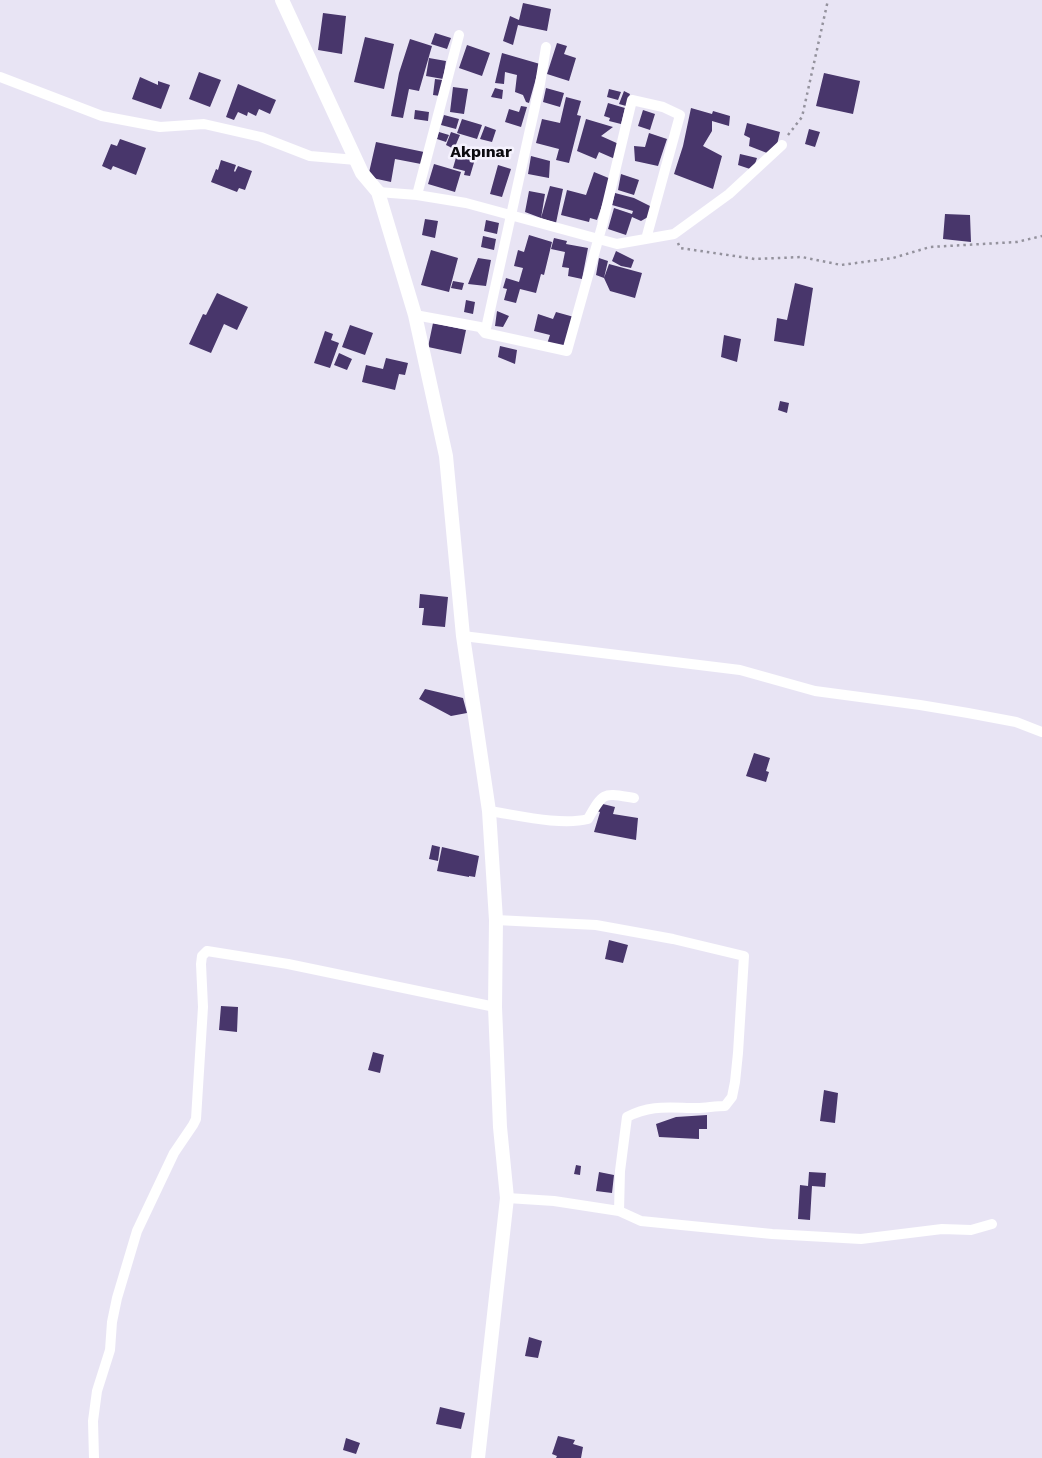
<!DOCTYPE html>
<html>
<head>
<meta charset="utf-8">
<style>
  body { margin:0 }
  canvas { display:block; background:#e8e4f4 }
</style>
</head>
<body>
<canvas width="1042" height="1458"></canvas>
<script>
const c = document.querySelector('canvas').getContext('2d');
c.lineJoin = 'round';
function fillPath(path, color) { c.fillStyle = color; c.fill(path, 'evenodd'); }
function strokePath(path, color, width, dash) { c.strokeStyle = color; c.lineWidth = width; c.lineCap = dash ? 'butt' : 'round'; c.setLineDash(dash || []); c.stroke(path); }
function write(font, color, halo, rows, align = 'center') {
  c.font = font + ' "Work Sans",sans-serif'; c.lineWidth = 5; c.setLineDash([]); c.textBaseline = 'middle'; c.strokeStyle = halo; c.fillStyle = color; for (const [text, x, y, turn = 0] of rows) {
    c.save(); c.translate(x, y); c.rotate((+turn || 0) * Math.PI / 180); c.textAlign = isNaN(turn) ? turn : align; if (halo) c.strokeText(text, 0, 0); c.fillText(text, 0, 0); c.restore();
  }
}
fillPath(new Path2D(`
  M 523,3 L 551,9 L 547,31 L 518,25 L 513,45 L 503,41 L 510,16 L 519,20 Z
  M 323,13 L 346,16 L 342,54 L 318,50 Z
  M 435,33 L 451,38 L 447,49 L 431,44 Z
  M 365,37 L 394,44 L 384,89 L 354,82 Z
  M 410,39 L 432,46 L 419,91 L 409,89 L 403,118 L 391,116 L 399,73 Z
  M 557,43 L 567,46 L 564,54 L 576,58 L 569,81 L 547,74 Z
  M 467,45 L 490,53 L 482,76 L 459,68 Z
  M 502,53 L 540,64 L 529,103 L 526,102 L 523,95 L 515,92 L 517,75 L 505,72 L 504,84 L 495,83 Z
  M 429,58 L 446,61 L 443,79 L 426,76 Z
  M 199,72 L 221,80 L 210,107 L 189,99 Z
  M 824,73 L 860,81 L 853,114 L 816,106 Z
  M 140,77 L 158,85 L 158,81 L 170,85 L 161,109 L 132,99 Z
  M 435,79 L 443,80 L 440,96 L 433,95 Z
  M 238,84 L 276,100 L 270,114 L 259,109 L 256,116 L 248,112 L 247,116 L 238,112 L 234,120 L 226,117 Z
  M 453,87 L 468,89 L 464,114 L 450,112 Z
  M 495,88 L 503,90 L 502,99 L 491,97 Z
  M 546,88 L 564,93 L 560,107 L 543,102 Z
  M 609,89 L 621,92 L 618,100 L 607,97 Z
  M 624,91 L 630,94 L 626,106 L 619,104 Z
  M 566,97 L 581,101 L 577,115 L 581,116 L 569,163 L 556,160 L 559,149 L 536,143 L 542,119 L 560,123 Z
  M 608,103 L 625,108 L 621,124 L 609,121 L 610,118 L 604,116 Z
  M 521,106 L 527,107 L 521,127 L 505,122 L 509,109 L 519,112 Z
  M 691,108 L 712,114 L 713,111 L 730,116 L 729,126 L 712,121 L 712,131 L 703,146 L 722,156 L 713,189 L 674,174 L 683,146 Z
  M 415,110 L 429,112 L 428,121 L 414,119 Z
  M 643,110 L 655,114 L 650,130 L 638,126 Z
  M 444,115 L 459,119 L 456,129 L 441,125 Z
  M 462,119 L 482,125 L 477,139 L 457,133 Z
  M 586,119 L 613,127 L 601,136 L 621,145 L 615,159 L 599,152 L 596,159 L 577,151 Z
  M 747,123 L 780,132 L 775,153 L 767,153 L 749,146 L 750,138 L 744,135 Z
  M 485,126 L 496,130 L 492,142 L 480,139 Z
  M 809,129 L 820,132 L 815,147 L 805,144 Z
  M 439,132 L 449,135 L 446,142 L 437,139 Z
  M 451,132 L 460,135 L 454,149 L 446,145 Z
  M 649,133 L 667,139 L 658,166 L 635,161 L 634,146 L 645,147 Z
  M 120,139 L 146,148 L 136,175 L 113,166 L 111,170 L 102,166 L 111,144 L 117,146 Z
  M 376,142 L 424,152 L 421,164 L 395,159 L 391,182 L 368,177 Z
  M 457,154 L 475,159 L 470,176 L 464,175 L 465,171 L 453,168 Z
  M 740,154 L 757,158 L 753,170 L 738,165 Z
  M 531,156 L 550,161 L 549,178 L 528,174 Z
  M 221,160 L 236,165 L 234,171 L 235,172 L 238,166 L 252,171 L 245,190 L 239,188 L 237,192 L 211,182 L 216,169 L 218,170 Z
  M 434,164 L 461,172 L 455,192 L 428,184 Z
  M 498,165 L 511,169 L 502,197 L 490,194 Z
  M 594,172 L 611,179 L 597,220 L 590,218 L 589,222 L 561,215 L 567,190 L 586,195 Z
  M 621,174 L 639,180 L 634,195 L 618,190 Z
  M 550,186 L 563,189 L 556,223 L 541,218 L 525,212 L 529,191 L 545,194 L 541,218 Z
  M 615,193 L 634,198 L 652,207 L 648,217 L 641,221 L 632,217 L 626,235 L 608,229 L 614,208 L 632,214 L 633,211 L 612,205 Z
  M 945,214 L 970,215 L 971,242 L 943,239 Z
  M 425,219 L 438,221 L 435,238 L 422,235 Z
  M 486,220 L 499,223 L 497,234 L 484,231 Z
  M 529,235 L 552,242 L 544,275 L 541,274 L 536,293 L 520,289 L 516,303 L 504,300 L 507,289 L 503,288 L 506,278 L 519,282 L 523,268 L 514,266 L 518,250 L 524,252 Z
  M 483,236 L 496,239 L 494,250 L 481,247 Z
  M 554,238 L 567,241 L 566,244 L 588,248 L 582,279 L 568,276 L 569,268 L 562,267 L 565,252 L 551,249 Z
  M 431,250 L 458,258 L 449,292 L 421,285 Z
  M 616,251 L 634,260 L 631,268 L 621,266 L 612,261 Z
  M 478,258 L 491,260 L 486,286 L 468,284 Z
  M 599,258 L 608,261 L 604,278 L 609,264 L 642,273 L 635,298 L 610,291 L 604,278 L 596,275 Z
  M 453,281 L 464,283 L 462,290 L 451,288 Z
  M 795,283 L 813,288 L 804,346 L 774,341 L 777,318 L 787,320 Z
  M 217,293 L 248,307 L 237,330 L 224,324 L 211,353 L 189,344 L 203,314 L 206,315 Z
  M 466,300 L 475,302 L 473,314 L 464,312 Z
  M 497,311 L 509,316 L 503,327 L 495,326 Z
  M 556,312 L 574,317 L 565,349 L 547,344 L 550,335 L 534,331 L 538,314 L 553,319 Z
  M 433,323 L 466,330 L 461,354 L 428,347 Z
  M 350,325 L 373,333 L 365,355 L 342,347 Z
  M 325,331 L 333,334 L 331,340 L 339,343 L 330,368 L 314,363 Z
  M 724,335 L 741,339 L 737,362 L 721,357 Z
  M 500,346 L 517,350 L 515,364 L 498,357 Z
  M 339,353 L 352,359 L 347,370 L 334,365 Z
  M 386,358 L 408,363 L 405,375 L 399,374 L 395,390 L 362,382 L 366,365 L 383,369 Z
  M 780,401 L 789,403 L 787,413 L 778,410 Z
  M 420,594 L 448,597 L 445,627 L 422,625 L 424,608 L 419,608 Z
  M 425,689 L 463,698 L 467,713 L 451,716 L 419,699 Z
  M 754,753 L 770,758 L 766,771 L 769,772 L 766,782 L 746,776 Z
  M 599,803 L 615,807 L 613,814 L 638,818 L 636,840 L 594,832 L 600,812 L 597,811 Z
  M 432,845 L 440,847 L 438,861 L 429,859 Z
  M 442,847 L 479,856 L 475,877 L 469,876 L 469,877 L 437,871 Z
  M 609,940 L 628,945 L 623,963 L 605,959 Z
  M 221,1006 L 238,1007 L 237,1032 L 219,1030 Z
  M 373,1052 L 384,1055 L 380,1073 L 368,1070 Z
  M 824,1090 L 838,1093 L 835,1123 L 820,1121 Z
  M 707,1115 L 707,1129 L 699,1129 L 699,1139 L 659,1137 L 656,1124 L 676,1117 Z
  M 576,1165 L 581,1166 L 580,1175 L 574,1174 Z
  M 599,1172 L 614,1175 L 612,1193 L 596,1191 Z
  M 809,1172 L 826,1173 L 825,1187 L 812,1186 L 810,1220 L 798,1219 L 800,1185 L 808,1186 Z
  M 529,1337 L 542,1341 L 538,1358 L 525,1356 Z
  M 440,1407 L 465,1413 L 461,1429 L 436,1424 Z
  M 558,1436 L 575,1440 L 573,1444 L 583,1447 L 581,1458 L 556,1458 L 557,1456 L 552,1454 Z
  M 346,1438 L 360,1443 L 356,1454 L 343,1450 Z`), '#48366b');
strokePath(new Path2D(`
  M 788,135 L 802,117 L 828,0
  M 678,243 L 680,248 L 755,259 L 802,257 L 841,265 L 893,258 L 930,247 L 1017,242 L 1042,236`), '#94929d', 2.5, [2.5, 4]);
strokePath(new Path2D(`
  M 0,77 L 102,116 L 160,127 L 204,124 L 261,137 L 310,156 L 356,160
  M 378,192 L 417,195 L 466,203 L 617,244 L 674,234 L 729,194 L 782,145
  M 417,195 L 459,35
  M 415,315 L 480,327 L 485,333 L 567,351 L 602,226 L 632,100 L 663,107 L 680,115 L 646,239
  M 485,333 L 540,84 L 546,47
  M 463,636 L 740,670 L 815,691 L 920,705 L 968,713 L 1016,722 L 1042,732
  M 489,811 C 517,815 561,826 588,819 C 604,791 603,793 634,798
  M 496,920 L 596,925 L 673,939 L 744,956 L 738,1053 L 735,1082 L 732,1097 L 725,1106 C 715,1106 706,1108 697,1108 C 671,1108 651,1104 627,1117 L 620,1171 L 619,1211
  M 507,1198 L 554,1201 L 619,1211 L 641,1221 L 772,1234 L 861,1239 L 942,1229 L 971,1230 L 992,1224
  M 94,1458 L 93,1421 L 97,1391 L 110,1350 L 112,1322 L 117,1298 L 137,1231 L 174,1153 L 193,1125 L 196,1119 L 203,1007 L 201,964 L 202,956 L 207,951 L 288,964 L 495,1007`), '#fff', 10);
strokePath(new Path2D(`
  M 282,0 L 362,173 L 378,192 L 415,315 L 446,456 L 463,636 L 489,811 L 496,920 L 495,1007 L 500,1127 L 507,1198 L 478,1458`), '#fff', 14);
write('bold 16px', '#0c0b10', '#f5f2fe', [
  ["Akpınar",481,152]
]);
</script>
</body>
</html>
